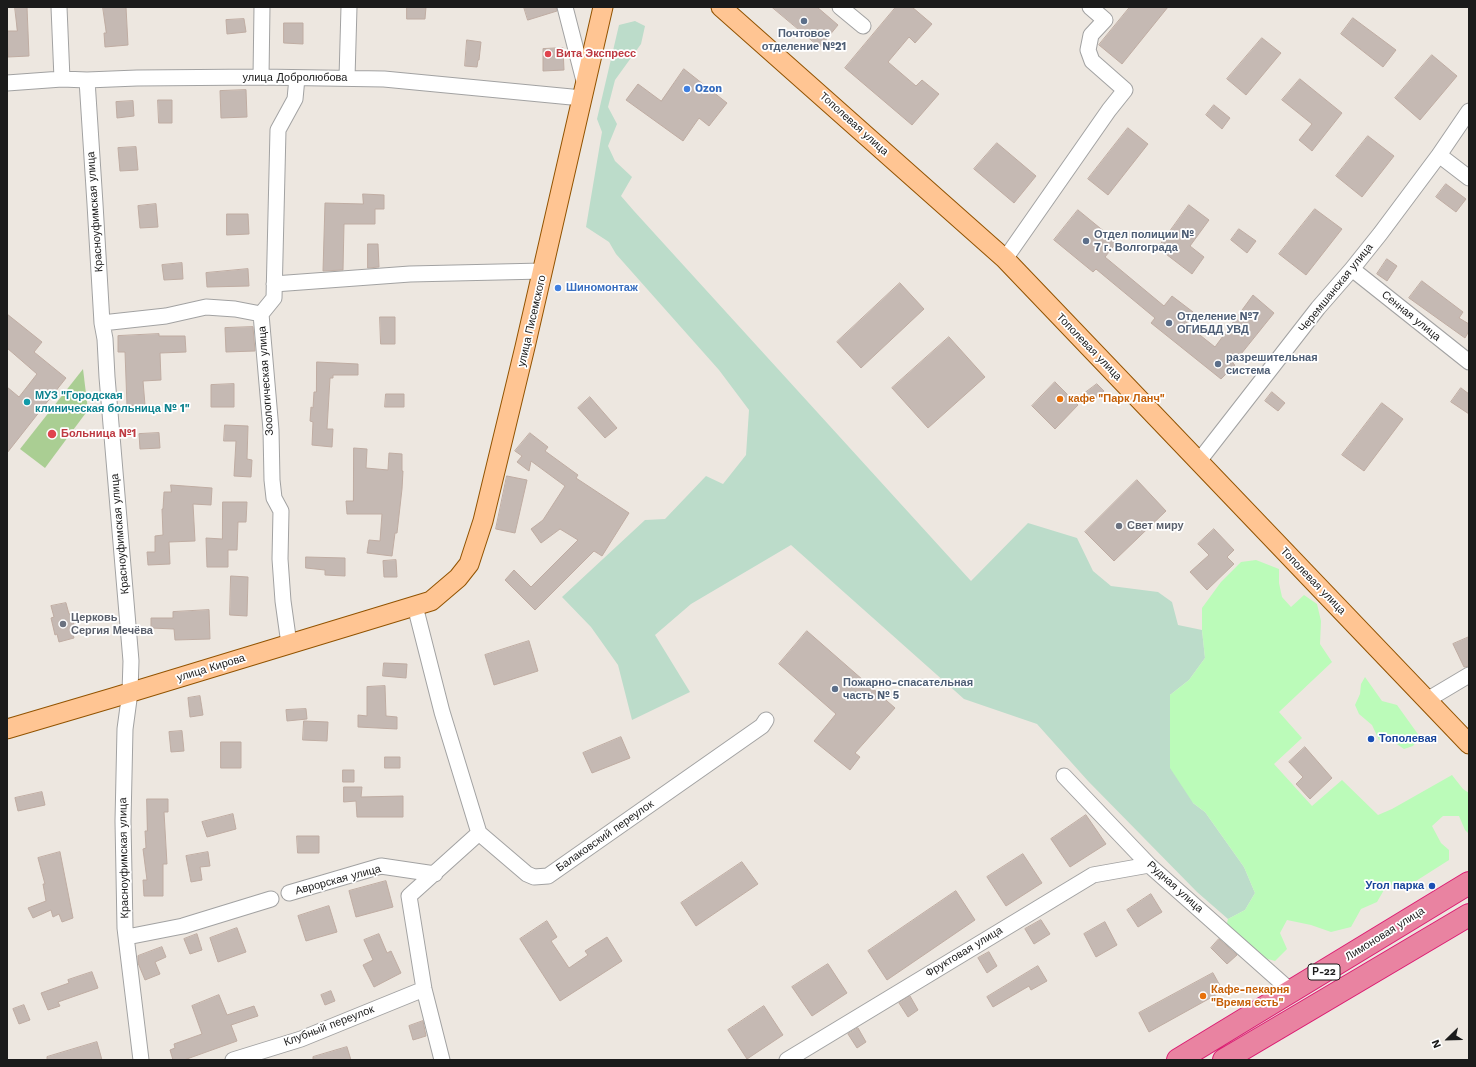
<!DOCTYPE html>
<html>
<head>
<meta charset="utf-8">
<style>
  body { margin:0 }
  #map { position:relative; width:1476px; height:1067px; overflow:hidden; background:#ede7e0; font-family:"Work Sans",sans-serif }
  canvas { display:block }
  .frame { position:absolute; inset:0; border:8px solid #1b1b1b; pointer-events:none }
  .north { position:absolute; left:1428px; top:1019px; width:40px; height:40px; -webkit-text-stroke:3px #fff; paint-order:stroke; rotate:247deg; font-size:11px; font-weight:700; line-height:16px; text-align:center; color:#1b1b1b }
  .north::after { content:''; display:block; margin:auto; width:14px; height:18px; background:#1b1b1b; clip-path:polygon(50% 0,100% 100%,50% 72%,0 100%) }
</style>
</head>
<body>
<div id="map">
<canvas width="1476" height="1067"></canvas>
<div class="frame"></div>
<div class="north">N</div>
</div>
<script>
const c = document.querySelector('canvas').getContext('2d');
c.lineJoin = 'round';
function fillPath(path, color) { c.fillStyle = color; c.fill(path, 'evenodd'); }
function strokePath(path, color, width, dash) { c.strokeStyle = color; c.lineWidth = width; c.lineCap = dash ? 'butt' : 'round'; c.setLineDash(dash || []); c.stroke(path); }
function write(font, color, halo, rows, align = 'center') {
  c.font = font + ' "Work Sans",sans-serif'; c.lineWidth = 3.5; c.setLineDash([]); c.textBaseline = 'middle'; c.strokeStyle = halo; c.fillStyle = color; for (const [text, x, y, turn = 0] of rows) {
    c.save(); c.translate(x, y); c.rotate((+turn || 0) * Math.PI / 180); c.textAlign = isNaN(turn) ? turn : align; if (halo) c.strokeText(text, 0, 0); c.fillText(text, 0, 0); c.restore();
  }
}
fillPath(new Path2D(`
  M 83,369 L 88,410 L 45,468 L 20,449 Z`), '#aace93');
fillPath(new Path2D(`
  M 635,21 L 645,26 L 641,44 L 615,80 L 608,107 L 617,124 L 608,146 L 615,161 L 632,177 L 621,196 L 634,211 L 971,581 L 1028,523 L 1077,538 L 1093,571 L 1111,586 L 1158,592 L 1172,602 L 1178,625 L 1202,630 L 1205,658 L 1189,680 L 1170,695 L 1193,803 L 1205,812 L 1244,867 L 1255,893 L 1245,910 L 1228,919 L 1197,892 L 1088,781 L 1037,724 L 964,699 L 791,545 L 691,604 L 655,635 L 690,692 L 632,720 L 618,665 L 591,627 L 562,597 L 645,520 L 665,519 L 706,476 L 723,484 L 746,455 L 749,410 L 719,370 L 616,254 L 609,242 L 586,227 L 602,132 L 597,119 L 619,25 Z`), '#bcdcca');
fillPath(new Path2D(`
  M 1256,560 L 1279,569 L 1279,583 L 1282,597 L 1291,607 L 1304,595 L 1317,604 L 1321,621 L 1320,644 L 1332,662 L 1279,712 L 1302,738 L 1274,764 L 1312,806 L 1342,780 L 1378,815 L 1392,809 L 1452,775 L 1463,789 L 1469,793 L 1469,834 L 1465,830 L 1459,816 L 1443,816 L 1432,826 L 1441,843 L 1449,850 L 1449,860 L 1416,881 L 1399,888 L 1388,883 L 1377,902 L 1361,909 L 1351,927 L 1331,932 L 1311,925 L 1287,920 L 1280,933 L 1287,949 L 1275,961 L 1253,955 L 1226,927 L 1228,919 L 1245,910 L 1255,893 L 1244,867 L 1205,812 L 1193,803 L 1170,768 L 1170,695 L 1189,680 L 1205,658 L 1202,630 L 1202,608 L 1221,582 L 1241,562 Z
  M 1365,677 L 1382,701 L 1397,705 L 1420,737 L 1413,746 L 1404,749 L 1391,740 L 1379,740 L 1372,725 L 1359,714 L 1355,705 L 1360,694 L 1361,684 Z`), '#bbfbb9');
const building = new Path2D(`
  M 15,7 L 27,7 L 29,56 L 8,57 L 7,31 L 17,31 Z
  M 103,7 L 126,7 L 128,45 L 105,47 L 104,33 L 106,33 Z
  M 407,7 L 426,7 L 425,19 L 407,19 Z
  M 524,7 L 556,7 L 557,11 L 528,20 Z
  M 772,7 L 817,7 L 838,25 L 820,47 Z
  M 896,7 L 912,7 L 932,24 L 915,43 L 909,37 L 888,62 L 916,86 L 922,80 L 939,94 L 912,125 L 845,68 Z
  M 1130,7 L 1168,7 L 1122,64 L 1099,45 Z
  M 1353,18 L 1396,50 L 1383,67 L 1341,34 Z
  M 244,19 L 246,32 L 227,34 L 226,20 Z
  M 284,23 L 303,23 L 303,44 L 284,43 Z
  M 1262,38 L 1281,53 L 1246,95 L 1227,79 Z
  M 467,40 L 481,42 L 479,60 L 478,60 L 477,67 L 465,66 Z
  M 563,48 L 564,70 L 543,71 L 543,49 Z
  M 1432,55 L 1457,76 L 1420,120 L 1395,98 Z
  M 684,69 L 727,103 L 709,126 L 699,118 L 683,141 L 626,100 L 638,84 L 661,101 Z
  M 1300,79 L 1342,113 L 1312,151 L 1299,140 L 1312,124 L 1282,100 Z
  M 246,90 L 247,117 L 221,118 L 220,91 Z
  M 158,100 L 172,100 L 172,123 L 159,123 Z
  M 133,101 L 134,116 L 117,118 L 116,102 Z
  M 1214,105 L 1230,118 L 1222,129 L 1206,115 Z
  M 1128,128 L 1148,144 L 1108,195 L 1088,179 Z
  M 1368,136 L 1394,156 L 1362,197 L 1336,176 Z
  M 997,143 L 1036,176 L 1014,203 L 974,169 Z
  M 136,147 L 138,170 L 120,171 L 118,148 Z
  M 1446,184 L 1466,199 L 1456,212 L 1436,197 Z
  M 363,194 L 384,195 L 384,209 L 375,209 L 375,224 L 344,224 L 343,270 L 323,271 L 325,203 L 363,204 Z
  M 156,204 L 158,227 L 140,228 L 138,206 Z
  M 1189,205 L 1209,220 L 1190,246 L 1204,257 L 1192,274 L 1158,248 Z
  M 1315,209 L 1342,229 L 1306,275 L 1279,254 Z
  M 1078,210 L 1117,242 L 1105,257 L 1164,306 L 1172,296 L 1193,312 L 1186,324 L 1215,347 L 1253,295 L 1274,313 L 1233,364 L 1235,365 L 1221,379 L 1151,323 L 1155,318 L 1096,269 L 1093,272 L 1054,240 Z
  M 227,214 L 248,214 L 249,234 L 227,235 Z
  M 1239,229 L 1256,241 L 1247,253 L 1231,240 Z
  M 368,244 L 378,244 L 379,267 L 368,268 Z
  M 1387,259 L 1397,266 L 1387,281 L 1377,274 Z
  M 182,263 L 183,279 L 164,280 L 162,265 Z
  M 248,269 L 249,286 L 207,287 L 206,273 Z
  M 1422,281 L 1463,312 L 1459,318 L 1469,324 L 1469,331 L 1465,338 L 1409,298 Z
  M 900,283 L 924,309 L 861,368 L 837,342 Z
  M 7,314 L 42,342 L 34,352 L 66,378 L 7,453 L 7,387 L 19,397 L 37,374 L 7,348 Z
  M 380,317 L 395,317 L 395,344 L 381,344 Z
  M 253,327 L 255,351 L 226,352 L 225,328 Z
  M 159,334 L 159,336 L 185,336 L 186,352 L 160,353 L 161,380 L 143,381 L 145,405 L 127,406 L 125,352 L 118,352 L 118,336 Z
  M 949,337 L 985,377 L 928,428 L 892,388 Z
  M 317,362 L 358,364 L 358,375 L 333,375 L 333,378 L 330,378 L 327,429 L 333,429 L 332,447 L 312,445 L 313,422 L 310,421 L 311,407 L 313,408 L 314,392 L 316,392 Z
  M 1055,382 L 1078,405 L 1055,429 L 1032,406 Z
  M 234,384 L 234,407 L 211,407 L 211,385 Z
  M 1097,384 L 1104,391 L 1093,401 L 1085,393 Z
  M 1461,388 L 1469,394 L 1469,414 L 1451,402 Z
  M 1272,392 L 1285,403 L 1278,411 L 1265,401 Z
  M 386,394 L 404,394 L 404,407 L 385,407 Z
  M 590,397 L 617,428 L 605,438 L 578,408 Z
  M 1382,403 L 1403,419 L 1364,471 L 1342,455 Z
  M 225,425 L 248,426 L 247,459 L 252,460 L 251,477 L 234,476 L 236,441 L 224,441 Z
  M 159,433 L 160,448 L 140,449 L 139,434 Z
  M 530,433 L 548,447 L 545,451 L 578,475 L 576,478 L 629,513 L 602,556 L 594,551 L 535,610 L 505,580 L 514,570 L 531,587 L 578,540 L 560,529 L 541,543 L 531,529 L 543,520 L 565,486 L 531,461 L 529,471 L 517,462 L 522,456 L 515,451 Z
  M 354,448 L 367,449 L 366,468 L 388,470 L 389,453 L 402,454 L 402,471 L 403,471 L 402,489 L 397,533 L 395,533 L 392,556 L 367,553 L 369,540 L 380,541 L 382,514 L 347,514 L 346,501 L 353,501 Z
  M 507,476 L 527,480 L 515,533 L 496,529 Z
  M 1137,480 L 1166,511 L 1114,561 L 1085,532 Z
  M 171,485 L 212,488 L 211,505 L 193,504 L 195,541 L 169,542 L 170,564 L 148,565 L 147,552 L 155,552 L 155,536 L 163,535 L 162,509 L 163,509 L 164,492 L 171,492 Z
  M 223,502 L 247,502 L 246,522 L 238,522 L 237,550 L 228,550 L 228,567 L 207,567 L 206,538 L 222,539 Z
  M 1214,529 L 1234,550 L 1227,557 L 1234,564 L 1207,590 L 1190,572 L 1209,555 L 1198,544 Z
  M 306,557 L 345,558 L 345,576 L 325,575 L 325,570 L 306,568 Z
  M 396,560 L 397,577 L 384,577 L 383,561 Z
  M 231,576 L 248,577 L 247,616 L 230,615 Z
  M 66,603 L 69,614 L 72,614 L 75,631 L 72,631 L 74,638 L 59,642 L 57,634 L 55,635 L 51,618 L 54,617 L 51,606 Z
  M 209,610 L 210,639 L 175,640 L 174,629 L 151,628 L 151,618 L 173,618 L 173,612 Z
  M 807,631 L 895,708 L 855,753 L 860,757 L 850,770 L 814,741 L 836,714 L 779,664 Z
  M 1469,637 L 1469,666 L 1464,667 L 1453,644 Z
  M 529,641 L 538,671 L 494,685 L 485,655 Z
  M 384,663 L 407,664 L 406,678 L 383,676 Z
  M 385,686 L 386,716 L 397,717 L 397,729 L 358,727 L 358,715 L 367,716 L 367,687 Z
  M 200,696 L 203,715 L 190,717 L 188,698 Z
  M 306,709 L 307,719 L 287,721 L 286,710 Z
  M 304,721 L 328,722 L 327,741 L 303,740 Z
  M 182,731 L 184,751 L 171,752 L 169,732 Z
  M 621,737 L 630,758 L 592,773 L 583,753 Z
  M 221,742 L 241,742 L 241,768 L 221,768 Z
  M 1305,747 L 1332,778 L 1310,799 L 1296,784 L 1303,777 L 1289,762 Z
  M 385,757 L 400,757 L 400,768 L 385,768 Z
  M 343,770 L 354,770 L 354,782 L 343,782 Z
  M 344,787 L 362,787 L 361,797 L 403,796 L 403,817 L 357,817 L 356,801 L 344,802 Z
  M 42,792 L 45,805 L 18,811 L 15,798 Z
  M 147,799 L 168,799 L 168,812 L 164,812 L 167,864 L 163,864 L 163,896 L 144,896 L 143,880 L 147,880 L 143,849 L 146,848 L 145,831 L 147,831 Z
  M 233,814 L 236,829 L 207,837 L 202,822 Z
  M 1086,815 L 1106,844 L 1070,867 L 1051,839 Z
  M 297,836 L 319,836 L 319,853 L 298,853 Z
  M 60,852 L 73,918 L 62,922 L 59,914 L 53,917 L 51,910 L 33,918 L 28,908 L 46,901 L 43,884 L 45,884 L 38,858 Z
  M 208,852 L 210,866 L 200,867 L 202,880 L 191,882 L 186,856 Z
  M 1023,854 L 1042,883 L 1006,906 L 987,877 Z
  M 742,862 L 758,884 L 696,926 L 681,903 Z
  M 386,881 L 393,907 L 356,917 L 349,891 Z
  M 956,891 L 975,920 L 887,980 L 868,951 Z
  M 1151,894 L 1162,912 L 1138,927 L 1127,910 Z
  M 329,906 L 337,932 L 306,941 L 298,916 Z
  M 1041,920 L 1050,934 L 1034,944 L 1025,929 Z
  M 547,921 L 557,937 L 551,941 L 569,968 L 588,955 L 585,951 L 607,937 L 622,961 L 560,1001 L 520,939 Z
  M 1105,922 L 1117,945 L 1096,957 L 1084,934 Z
  M 237,928 L 246,952 L 218,962 L 210,938 Z
  M 197,934 L 202,950 L 190,954 L 184,939 Z
  M 379,934 L 387,953 L 391,951 L 401,973 L 374,987 L 363,965 L 373,960 L 364,940 Z
  M 1219,939 L 1237,955 L 1227,964 L 1211,948 Z
  M 162,947 L 166,957 L 155,962 L 160,974 L 145,980 L 138,963 L 138,956 Z
  M 989,952 L 997,966 L 987,973 L 978,958 Z
  M 828,964 L 847,993 L 812,1016 L 792,987 Z
  M 1038,966 L 1047,981 L 1031,990 L 1029,986 L 993,1007 L 987,997 Z
  M 92,972 L 98,988 L 58,1002 L 60,1006 L 48,1010 L 41,993 L 69,983 L 68,980 Z
  M 1213,973 L 1223,991 L 1149,1032 L 1139,1013 Z
  M 331,991 L 335,1001 L 325,1005 L 321,995 Z
  M 219,995 L 227,1015 L 254,1006 L 258,1016 L 231,1025 L 237,1041 L 184,1060 L 173,1060 L 170,1050 L 175,1048 L 174,1044 L 202,1034 L 192,1006 Z
  M 910,996 L 918,1010 L 908,1017 L 899,1003 Z
  M 24,1005 L 30,1020 L 19,1024 L 13,1009 Z
  M 764,1006 L 783,1035 L 747,1059 L 728,1030 Z
  M 423,1021 L 426,1036 L 413,1040 L 409,1026 Z
  M 858,1028 L 866,1042 L 857,1048 L 848,1034 Z
  M 97,1042 L 102,1060 L 47,1060 L 47,1057 Z
  M 347,1047 L 351,1060 L 313,1060 L 313,1057 Z`);
fillPath(building, '#c5b9b3');
strokePath(building, '#bfaca2', 1);
const minor = new Path2D(`
  M 59,7 L 62,79
  M 565,7 L 585,85
  M 840,7 L 863,26
  M 261,77 L 262,7
  M 347,78 L 349,7
  M 87,80 L 95,204 L 102,323 L 105,339 L 107,377 L 131,661 L 130,692 L 125,729 L 123,821 L 125,928 L 141,1060
  M 7,83 L 62,79 L 87,80 L 137,78 L 261,77 L 384,79 L 582,98
  M 1439,155 L 1469,178
  M 1005,259 L 1109,110 L 1125,90 L 1092,61 L 1088,50 L 1091,35 L 1105,20 L 1090,7
  M 1352,269 L 1469,362
  M 274,284 L 410,274 L 543,271
  M 102,323 L 166,316 L 206,307 L 235,309 L 261,314
  M 1199,461 L 1318,308 L 1352,269 L 1380,234 L 1439,155 L 1469,111
  M 415,606 L 442,712 L 479,833 L 527,874 L 534,877 L 548,876 L 762,726 L 766,720
  M 289,644 L 283,601 L 280,559 L 281,511 L 274,498 L 272,480 L 271,430 L 261,314 L 274,298 L 278,130 L 295,99 L 297,78
  M 1427,700 L 1469,675
  M 1064,776 L 1149,865 L 1292,992
  M 289,893 L 381,866 L 435,874
  M 127,937 L 183,926 L 271,899
  M 233,1060 L 301,1039 L 424,989
  M 442,1060 L 424,989 L 409,896 L 479,833
  M 787,1060 L 1093,875 L 1149,865`);
const major = new Path2D(`
  M 721,7 L 1005,259 L 1469,744
  M 7,729 L 112,698 L 431,601 L 458,578 L 469,564 L 483,521 L 525,347 L 603,7`);
const highway = new Path2D(`
  M 1178,1060 L 1469,883
  M 1224,1060 L 1469,915`);
strokePath(minor, '#a2a2a2', 17);
strokePath(major, '#925300', 21);
strokePath(highway, '#db1d72', 24);
strokePath(minor, '#fff', 15);
strokePath(major, '#ffc593', 19);
strokePath(highway, '#e983a1', 22);
for (const [x, y, r, color] of [
  [804,21,4,"#5c6f8a"],
  [548,54,4,"#e0444e"],
  [687,89,4,"#3f7fe0"],
  [1086,241,4,"#5c6f8a"],
  [558,288,4,"#3f7fe0"],
  [1169,323,4,"#5c6f8a"],
  [1218,364,4,"#5c6f8a"],
  [1060,399,4,"#e8710a"],
  [27,402,4,"#0f9aa8"],
  [52,434,5,"#e0444e"],
  [1119,526,4,"#6b7280"],
  [63,624,4,"#6b7280"],
  [835,689,4,"#5c6f8a"],
  [1371,739,4,"#1a4fb4"],
  [1432,886,4,"#1a4fb4"],
  [1203,996,4,"#e8710a"]
]) { const dot = new Path2D(); dot.arc(x, y, r, 0, 2 * Math.PI); c.fillStyle = color; c.fill(dot); strokePath(dot, '#fff', 1.5); }
for (const [x, y, w] of [
  [1324,972,32]
]) { const box = new Path2D(); box.roundRect(x - w / 2, y - 8, w, 16, 3); c.fillStyle = '#fff'; c.fill(box); strokePath(box, '#1b1b1b', 1); }
write('bold 10px', '#1b1b1b', null, [
  ["Р-22",1324,972]
]);
write('bold 11px', '#4e5e75', '#fff', [
  ["Почтовое",804,34,"center"],
  ["отделение №21",804,47,"center"],
  ["Отдел полиции №",1094,235],
  ["7 г. Волгограда",1094,248],
  ["Отделение №7",1177,317],
  ["ОГИБДД УВД",1177,330],
  ["разрешительная",1226,358],
  ["система",1226,371],
  ["Пожарно-спасательная",843,683],
  ["часть № 5",843,696]
], 'left');
write('bold 11px', '#be3a42', '#fff', [
  ["Вита Экспресс",556,54],
  ["Больница №1",61,434]
], 'left');
write('11px', '#1b1b1b', '#fff', [
  ["улица Добролюбова",295,78],
  ["Тополевая улица",854,124,42],
  ["Красноуфимская улица",95,212,-94],
  ["Черемшанская улица",1336,288,-51],
  ["Сенная улица",1411,316,39],
  ["улица Писемского",532,321,-77],
  ["Тополевая улица",1089,347,46],
  ["Зоологическая улица",266,381,-94],
  ["Красноуфимская улица",120,534,-95],
  ["Тополевая улица",1313,581,46],
  ["улица Кирова",211,668,-17],
  ["Балаковский переулок",605,836,-35],
  ["Красноуфимская улица",124,858,-91],
  ["Аврорская улица",338,880,-15],
  ["Рудная улица",1175,887,42],
  ["Лимоновая улица",1385,934,-32],
  ["Фруктовая улица",964,952,-31],
  ["Клубный переулок",329,1026,-21]
]);
write('bold 11px', '#366cbe', '#fff', [
  ["Ozon",695,89],
  ["Шиномонтаж",566,288]
], 'left');
write('bold 11px', '#0d838f', '#fff', [
  ["МУЗ \"Городская",35,396],
  ["клиническая больница № 1\"",35,409]
], 'left');
write('bold 11px', '#c56008', '#fff', [
  ["кафе \"Парк Ланч\"",1068,399],
  ["Кафе-пекарня",1211,990],
  ["\"Время есть\"",1211,1003]
], 'left');
write('bold 11px', '#5b616d', '#fff', [
  ["Свет миру",1127,526],
  ["Церковь",71,618],
  ["Сергия Мечёва",71,631]
], 'left');
write('bold 11px', '#164399', '#fff', [
  ["Тополевая",1379,739],
  ["Угол парка",1424,886,"right"]
], 'left');
</script>
</body>
</html>
